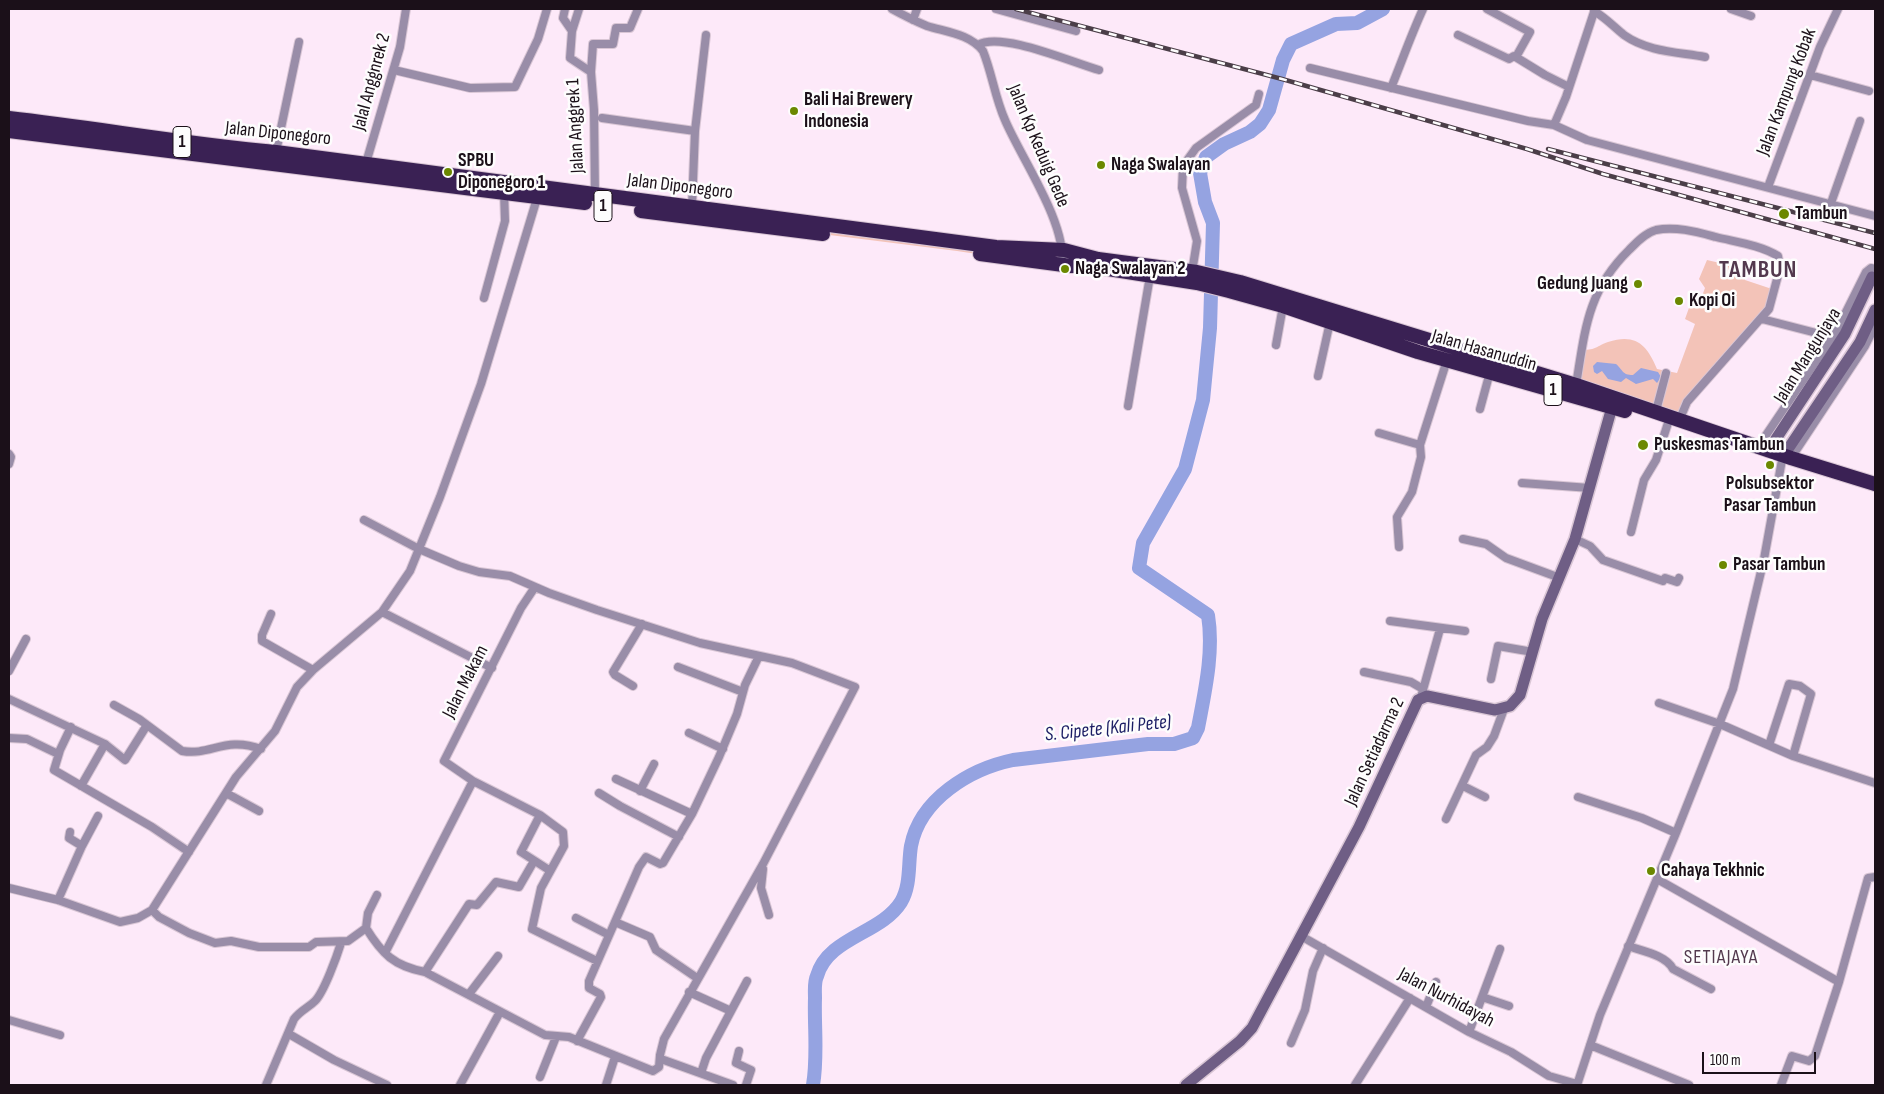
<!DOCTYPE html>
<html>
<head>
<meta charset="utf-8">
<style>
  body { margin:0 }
  #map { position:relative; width:1884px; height:1094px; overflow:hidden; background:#fde9f9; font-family:"Sofia Sans Condensed",sans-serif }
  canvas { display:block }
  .frame { position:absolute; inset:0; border:10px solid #1b1019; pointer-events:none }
  .scale { position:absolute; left:1702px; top:1052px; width:114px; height:22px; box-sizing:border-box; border:2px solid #1b1019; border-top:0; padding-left:6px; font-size:15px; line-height:18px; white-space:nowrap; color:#1b1019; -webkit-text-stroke:4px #fdfdfd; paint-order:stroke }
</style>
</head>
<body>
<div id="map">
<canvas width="1884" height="1094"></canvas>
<div class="frame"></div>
<div class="scale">100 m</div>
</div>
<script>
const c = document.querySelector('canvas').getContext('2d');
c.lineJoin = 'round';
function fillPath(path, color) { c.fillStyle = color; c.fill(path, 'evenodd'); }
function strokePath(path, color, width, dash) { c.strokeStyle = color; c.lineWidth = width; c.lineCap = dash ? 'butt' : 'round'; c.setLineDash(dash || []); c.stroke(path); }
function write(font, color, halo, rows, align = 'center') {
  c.font = font + ' "Sofia Sans Condensed",sans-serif'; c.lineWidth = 5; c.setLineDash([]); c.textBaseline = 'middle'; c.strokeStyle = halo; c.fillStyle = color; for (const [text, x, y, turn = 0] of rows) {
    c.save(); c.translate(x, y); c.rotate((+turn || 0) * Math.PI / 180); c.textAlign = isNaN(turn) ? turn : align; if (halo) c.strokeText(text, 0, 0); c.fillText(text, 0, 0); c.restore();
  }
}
fillPath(new Path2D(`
  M 660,204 L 1151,266 L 1576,385 L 1582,350 C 1597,350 1596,346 1608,342 C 1636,333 1647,345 1657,369 L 1677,373 L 1695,324 L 1685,319 L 1694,294 L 1702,296 L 1705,288 L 1699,279 L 1707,260 L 1746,269 L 1745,280 L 1775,290 L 1769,309 L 1700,388 L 1679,421 L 1875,484 L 1875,492 L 1695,431 L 1236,293 L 957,251 L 790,230 Z`), '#f3c3b8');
fillPath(new Path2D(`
  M 1597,362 L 1616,364 C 1623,370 1622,375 1633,375 L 1641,368 L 1658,372 L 1661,377 L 1657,383 L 1653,379 L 1636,384 L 1626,378 L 1621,382 L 1608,379 L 1602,371 L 1597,374 L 1594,372 L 1593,366 Z`), '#95a3e1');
strokePath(new Path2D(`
  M 813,1085 C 818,1056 814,1027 815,998 C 815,991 814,982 817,976 C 828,937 881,934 901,902 C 911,885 908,864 911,846 C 920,799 970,769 1013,760 L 1148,744 L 1174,744 L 1193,738 L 1198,728 C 1205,691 1214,652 1208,615 L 1139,568 L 1143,543 L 1185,469 L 1203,400 L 1210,328 L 1213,223 L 1205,202 L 1200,173 L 1206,157 L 1224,144 L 1250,132 L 1260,124 L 1269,110 L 1283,60 L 1291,44 L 1336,24 L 1357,23 L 1383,9`), '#95a3e1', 14);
const street = new Path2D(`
  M 565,9 L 563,18 L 572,31 L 570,58 L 591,72 L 594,110 L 595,196
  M 892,9 C 903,15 915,21 927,26 C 946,32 970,34 983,51 C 992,73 995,98 1005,120 C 1021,158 1067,223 1062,265
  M 996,9 L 1076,31
  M 1487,9 L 1530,32 L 1516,57
  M 1595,9 L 1566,97 L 1554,125 L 1587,140 L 1875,216
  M 1731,9 L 1751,16
  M 1594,11 C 1606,18 1614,27 1624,35 C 1648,52 1678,52 1705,57
  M 913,20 L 917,9
  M 572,31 L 579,9
  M 1458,35 L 1509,59 L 1514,56 L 1545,75 L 1569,87
  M 978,45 C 1001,31 1073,63 1099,70
  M 1310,68 L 1528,121 L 1554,125
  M 394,70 L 470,88 L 515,87 L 538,39 L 547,9
  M 591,72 L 593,44 L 613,44 L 616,28 L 630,28 L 638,9
  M 1810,75 L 1869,91
  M 1391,88 C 1402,61 1411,35 1423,9
  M 602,118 L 695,131 L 692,207
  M 695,131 L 706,35
  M 276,152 L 299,42
  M 366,163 L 400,47 L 406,9
  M 1768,187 L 1820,47 L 1838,9
  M 1831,203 L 1860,121
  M 1192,272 L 1197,241 L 1182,188 L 1183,166 L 1196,148 L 1256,105 L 1259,94
  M 484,298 L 505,221 L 504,191
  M 1762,319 L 1832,337
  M 1276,345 L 1283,306
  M 1318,376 L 1330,322
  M 1576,385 C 1585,331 1587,291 1629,250 C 1636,243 1645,233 1656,230 C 1676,226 1697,232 1716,237 C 1736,242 1760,245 1778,256 L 1780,268 L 1769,309 L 1687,402 L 1679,421
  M 1128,406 L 1150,276
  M 1480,409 L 1490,372
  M 1656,411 L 1666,373
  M 1379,433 L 1420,445
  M 1758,447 L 1837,330 L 1866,272 L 1871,268 L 1875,269
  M 9,454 L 11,457 L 9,464
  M 1791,458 L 1865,346 L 1875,326
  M 1522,483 L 1590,488
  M 1631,532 L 1644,480 L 1656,460 L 1668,423
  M 1463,539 L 1486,544 L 1506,558 L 1560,578
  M 1575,539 L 1590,546 L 1603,560 L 1663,581 L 1665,578 L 1677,582 L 1679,578
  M 1399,547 L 1397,517 L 1412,492 L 1421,457 L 1420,445 L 1447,360
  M 535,587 L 521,608 L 444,761 L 473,781 L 540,815 L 563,832 L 564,846 L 541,888 L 532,929 L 597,961
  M 382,612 L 492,668
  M 271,614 L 262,635 L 262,641 L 313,670
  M 1390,621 L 1465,631
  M 678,667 L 743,692
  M 9,671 L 26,639
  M 1364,672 L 1411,682 L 1423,689
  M 1491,679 L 1498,646 L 1533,652
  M 633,686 L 615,675 L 613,672 L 642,624
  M 1421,697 L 1440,629
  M 9,699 L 105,744 L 125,760 L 147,725
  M 1659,703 L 1720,724 L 1793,756 L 1875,783
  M 114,705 L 139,719 L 182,751 C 211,756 225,736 261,749
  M 71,727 L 60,750 L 54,770 L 152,827 L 189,852
  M 689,733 L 723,749
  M 9,738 L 27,739 L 58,754
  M 1769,745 L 1789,684 L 1800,686 L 1811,694 L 1793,756
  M 616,779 L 692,814
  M 81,786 L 105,744
  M 1463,786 L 1485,797
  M 640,791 L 654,764
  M 226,793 L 259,811
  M 599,793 L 620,806 L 679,837
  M 1578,797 L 1642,818 L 1676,833
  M 540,815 L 521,852 L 549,870
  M 1446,819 L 1476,755 L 1487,747 L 1494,736 L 1504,709
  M 82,846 L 98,816
  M 763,869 L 761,888 L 769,915
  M 1657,879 L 1839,982
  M 9,888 L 58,900 L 120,922 L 138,918 L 152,910 L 236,777 L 275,731 L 297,687 L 313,670 L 382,612 L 410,571 L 440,497 L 481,384 L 538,195
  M 58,900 L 82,846 L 69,838 L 70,832
  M 152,910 L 159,917 L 189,933 L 215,943 L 231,941 L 259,947 L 309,947 L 316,942 L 348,941 L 366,928 C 382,954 394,966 425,972 L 545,1035 L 569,1037 L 653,1071 L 659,1067 L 660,1055 L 664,1039 L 763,864 L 855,687 L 792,663 L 700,643 L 597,610 L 549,593 L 510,576 L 479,572 L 459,566 L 419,549 L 364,520
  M 576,918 L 609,935
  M 615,922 L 650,937 L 656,950 L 697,978
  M 366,928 L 368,913 L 377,895
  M 1301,936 L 1469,1032 L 1511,1052 L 1549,1076 L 1577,1084
  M 1628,946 C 1642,951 1666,955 1673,969 L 1711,989
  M 385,953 L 473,781
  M 425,972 L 469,904 L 477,905 L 496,882 L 519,887 L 534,861
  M 689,992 L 731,1011
  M 469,994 L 498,956
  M 1482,997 L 1509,1006
  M 1426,1007 L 1436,982
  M 9,1020 L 60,1035
  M 1469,1032 L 1500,949
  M 289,1034 L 334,1060 L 387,1085
  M 577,1041 L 601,997 L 600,994 L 589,988 L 589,981 L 639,867 L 646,857 L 660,864 L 663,863 L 692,814 L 719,757 L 737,714 L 745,685 L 759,656
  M 1291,1043 L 1305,1010 L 1313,971 L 1323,948
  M 1590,1045 L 1689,1085
  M 739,1051 L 736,1063 L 751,1070 L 746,1085
  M 661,1059 L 733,1085
  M 701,1073 L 706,1058 L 747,981
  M 540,1077 L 556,1037
  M 266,1085 L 294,1019 C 301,1010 308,1008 315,1001 C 324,992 337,956 341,943
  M 460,1085 L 500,1012
  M 606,1085 L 615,1057
  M 1355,1085 L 1410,998
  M 1577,1085 L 1600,1015 L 1676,833 L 1733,689 L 1764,559 L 1782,460
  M 1781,1085 L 1792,1056 L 1809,1061 L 1815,1056 L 1839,982 L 1868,878 L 1875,877`);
const secondary = new Path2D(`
  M 1768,451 L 1845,334 L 1872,277
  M 1784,455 L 1860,342 L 1875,310
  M 1186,1085 L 1240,1041 L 1252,1028 L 1359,827 L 1418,700 L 1427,696 L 1495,710 L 1510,706 L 1520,695 L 1542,619 L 1575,539 L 1612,407`);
const highway = new Path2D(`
  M 9,118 C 98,128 187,144 276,152 L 996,247 L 1064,250 L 1098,259 L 1197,272 L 1240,282 L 1576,385 L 1791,458 L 1875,484
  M 9,131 L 585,203
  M 641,211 L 823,234
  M 980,254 L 1071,266 L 1089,266 L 1197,283 L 1229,291 L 1283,306 L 1418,352 L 1625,411`);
strokePath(street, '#d9c6d5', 10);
strokePath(secondary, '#d9c6d5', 14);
strokePath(highway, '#d9c6d5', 16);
strokePath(street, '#998da8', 8);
strokePath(secondary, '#6f5e85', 11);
strokePath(highway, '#3a2154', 14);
const rail = new Path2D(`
  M 1016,9 L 1282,79 L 1527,149 L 1603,174 L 1875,249
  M 1548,149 L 1875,233`);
strokePath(rail, '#4b3e48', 4.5);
strokePath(rail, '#fdfdfd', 2.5, [8]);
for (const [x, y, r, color] of [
  [794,111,5,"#6b8800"],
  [1101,165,5,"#6b8800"],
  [448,172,5,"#6b8800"],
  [1784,214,6,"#6b8800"],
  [1065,269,5,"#6b8800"],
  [1638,284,5,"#6b8800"],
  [1679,301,5,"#6b8800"],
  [1643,445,6,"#6b8800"],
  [1770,465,5,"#6b8800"],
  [1723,565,5,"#6b8800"],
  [1651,871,5,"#6b8800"]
]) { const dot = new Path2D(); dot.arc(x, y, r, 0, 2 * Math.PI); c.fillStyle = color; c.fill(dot); strokePath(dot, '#fdfdfd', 2); }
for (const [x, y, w] of [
  [182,142,18],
  [603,206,18],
  [1553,390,18]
]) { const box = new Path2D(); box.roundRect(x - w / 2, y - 15.5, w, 31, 4); c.fillStyle = '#fdfdfd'; c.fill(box); strokePath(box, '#1b1019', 1); }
write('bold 18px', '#1b1019', null, [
  ["1",182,142],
  ["1",603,206],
  ["1",1553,390]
]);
write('19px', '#1b1019', '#fdfdfd', [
  ["Jalal Anggnrek 2",372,82,-75],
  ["Jalan Kampung Kobak",1787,92,-69],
  ["Jalan Anggrek 1",576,126,-93],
  ["Jalan Diponegoro",278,134,6],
  ["Jalan Kp Keduig Gede",1038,146,67],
  ["Jalan Diponegoro",680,187,7],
  ["Jalan Hasanuddin",1484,351,16],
  ["Jalan Mangunjaya",1808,356,-58],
  ["Jalan Makam",466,682,-63],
  ["Jalan Setiadarma 2",1375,752,-65],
  ["Jalan Nurhidayah",1446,998,28]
]);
write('bold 19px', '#1b1019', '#fdfdfd', [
  ["Bali Hai Brewery",804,100],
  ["Indonesia",804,122],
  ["SPBU",458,161],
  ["Diponegoro 1",458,183],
  ["Naga Swalayan",1111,165],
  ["Tambun",1795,214],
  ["Naga Swalayan 2",1075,269],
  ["Gedung Juang",1628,284,"right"],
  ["Kopi Oi",1689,301],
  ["Puskesmas Tambun",1654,445],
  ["Polsubsektor",1770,484,"center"],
  ["Pasar Tambun",1770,506,"center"],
  ["Pasar Tambun",1733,565],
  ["Cahaya Tekhnic",1661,871]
], 'left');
write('italic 20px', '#1b1d64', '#fdfdfd', [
  ["S. Cipete (Kali Pete)",1108,729,-6]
]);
c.letterSpacing = '1px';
write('20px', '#53394e', '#fdfdfd', [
  ["SETIAJAYA",1721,958]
]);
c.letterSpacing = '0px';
c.letterSpacing = '1px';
write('bold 24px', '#53394e', '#fdfdfd', [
  ["TAMBUN",1758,271]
]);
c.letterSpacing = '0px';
</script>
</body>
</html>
